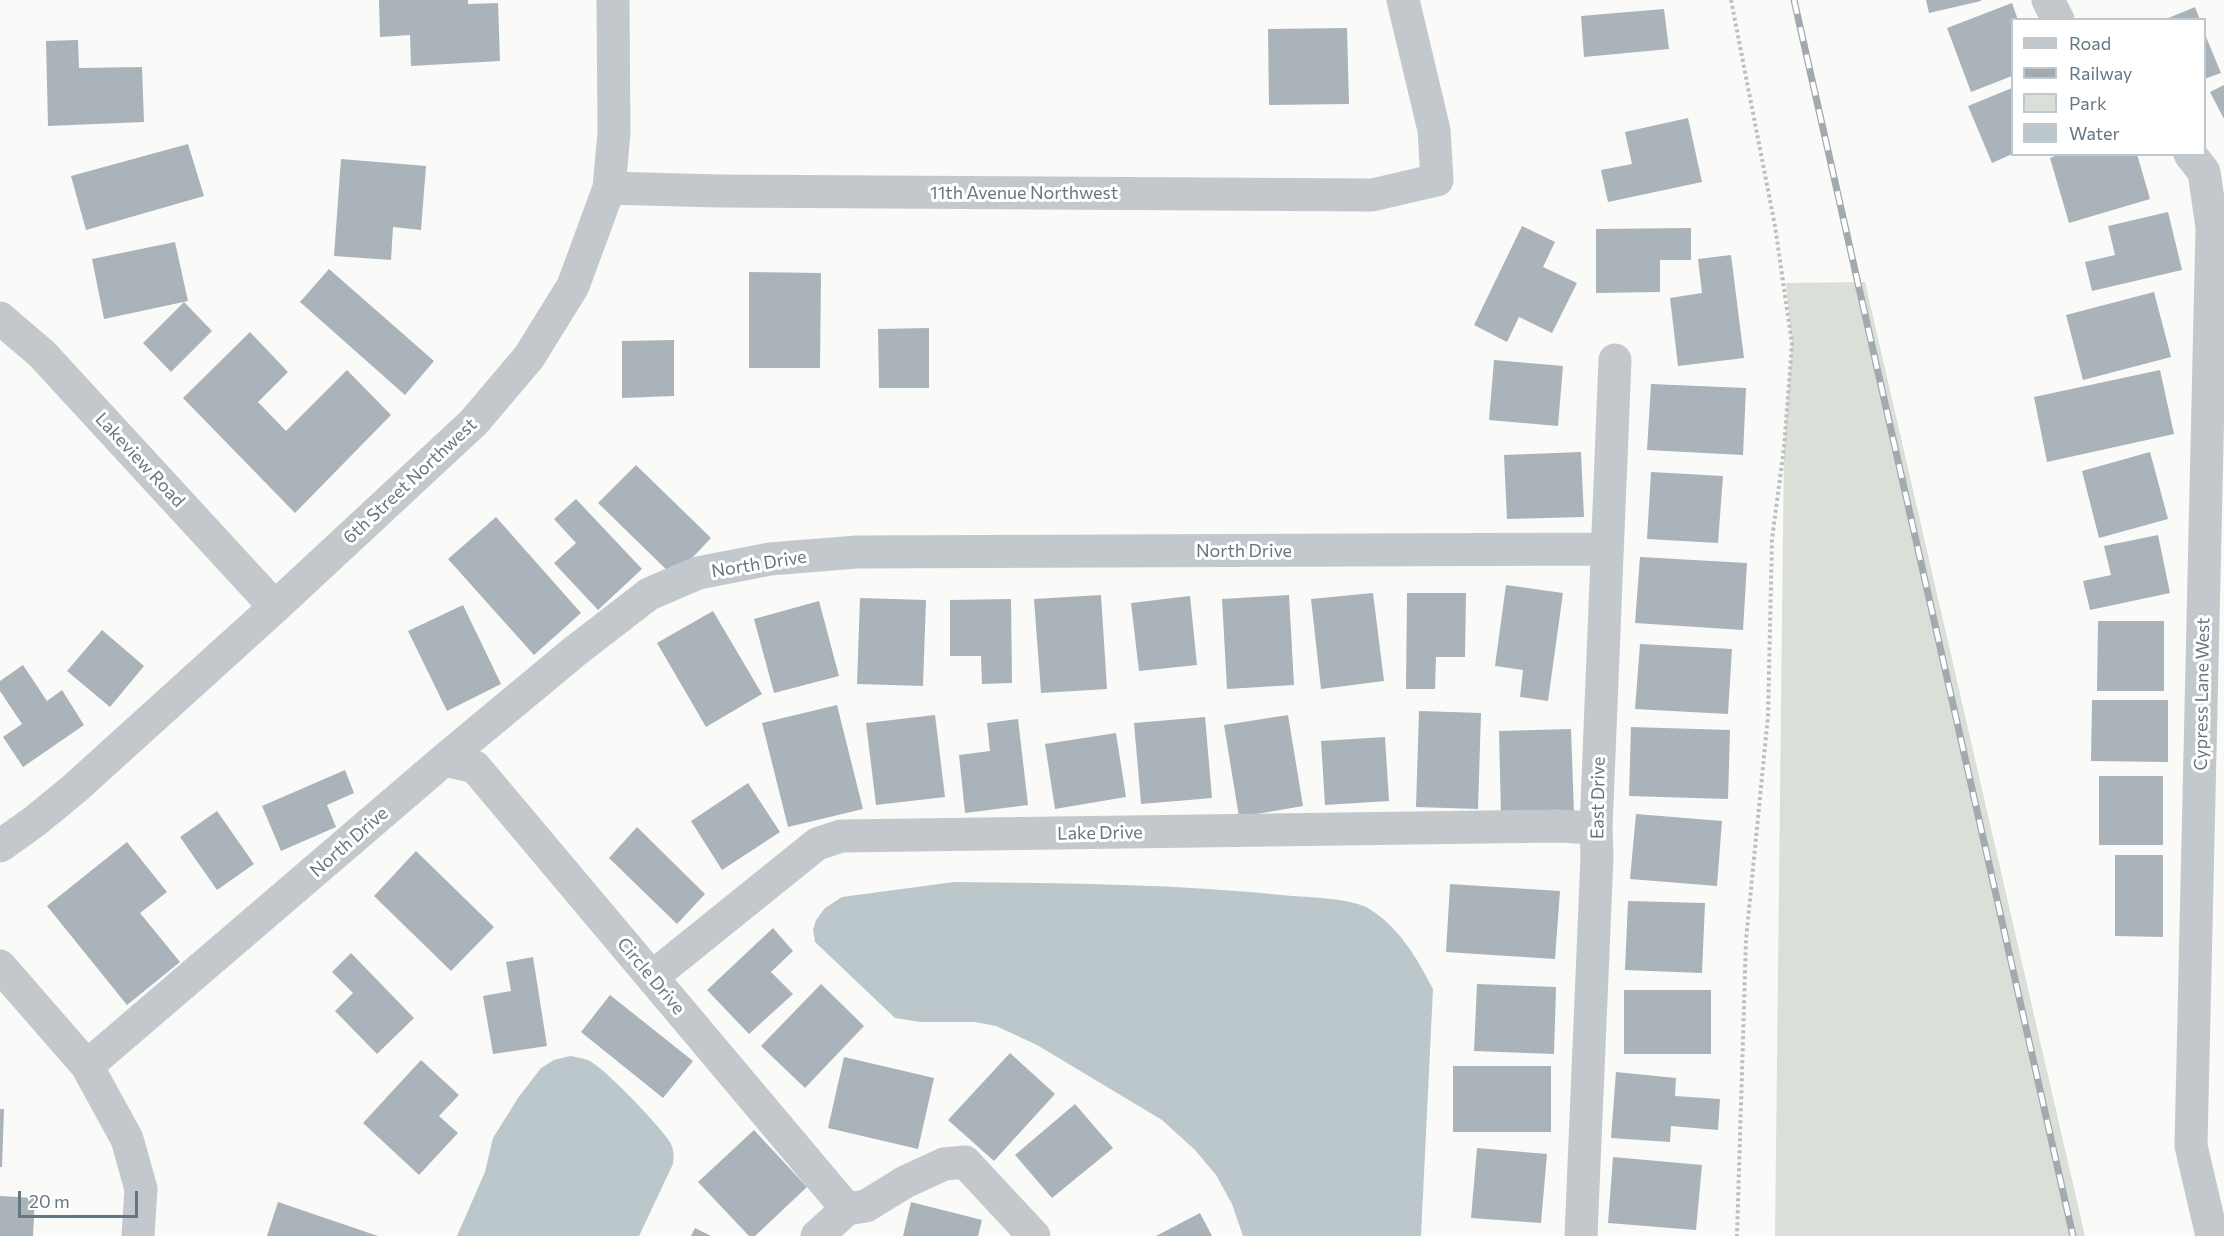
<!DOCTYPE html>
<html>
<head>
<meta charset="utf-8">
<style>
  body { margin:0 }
  #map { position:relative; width:2224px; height:1236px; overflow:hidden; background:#fafaf8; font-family:Commissioner,sans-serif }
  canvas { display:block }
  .legend { position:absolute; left:2011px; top:18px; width:195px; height:138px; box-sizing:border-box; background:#fff; border:2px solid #c1c8cd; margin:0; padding:8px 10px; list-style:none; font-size:18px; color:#657683 }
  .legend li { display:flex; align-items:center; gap:12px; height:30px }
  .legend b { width:30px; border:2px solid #c1c8cd }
  .scale { position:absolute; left:18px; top:1191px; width:120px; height:27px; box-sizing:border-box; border:3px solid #657683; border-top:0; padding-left:8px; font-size:18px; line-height:21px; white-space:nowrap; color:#657683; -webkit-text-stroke:4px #fff; paint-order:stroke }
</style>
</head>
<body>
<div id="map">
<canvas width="2224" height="1236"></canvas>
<ul class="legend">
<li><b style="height:8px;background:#c3c8cc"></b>Road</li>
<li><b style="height:8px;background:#a2aab0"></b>Railway</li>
<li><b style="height:16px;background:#dadfd7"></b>Park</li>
<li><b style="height:16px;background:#bbc7cb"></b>Water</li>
</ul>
<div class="scale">20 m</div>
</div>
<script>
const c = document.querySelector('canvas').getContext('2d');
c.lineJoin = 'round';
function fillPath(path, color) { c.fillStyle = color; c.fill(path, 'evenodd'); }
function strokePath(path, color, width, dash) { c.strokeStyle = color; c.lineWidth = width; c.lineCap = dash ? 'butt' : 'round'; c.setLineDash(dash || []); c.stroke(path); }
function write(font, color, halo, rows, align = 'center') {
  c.font = font + ' Commissioner,sans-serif'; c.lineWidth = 6; c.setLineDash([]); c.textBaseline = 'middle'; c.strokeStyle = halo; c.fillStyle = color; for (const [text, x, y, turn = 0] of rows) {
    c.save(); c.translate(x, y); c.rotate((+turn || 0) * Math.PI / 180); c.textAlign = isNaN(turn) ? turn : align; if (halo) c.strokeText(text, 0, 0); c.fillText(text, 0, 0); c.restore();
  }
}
fillPath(new Path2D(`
  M 1865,282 L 2085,1236 L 1775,1236 L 1784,448 L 1792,344 L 1786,283 Z`), '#dadfd7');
fillPath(new Path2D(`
  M 954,882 C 1067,883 1180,884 1292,896 C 1310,897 1353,899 1368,908 C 1399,927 1417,958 1433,989 L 1421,1236 L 1243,1236 L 1232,1204 L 1216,1175 L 1195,1150 L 1162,1120 L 1037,1045 L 996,1026 L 975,1022 L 920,1022 L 895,1018 L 815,942 L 813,930 L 816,920 L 825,908 L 842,897 Z
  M 570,1056 C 576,1057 582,1058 588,1060 C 605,1068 659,1125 670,1142 C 674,1149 674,1157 673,1164 L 639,1236 L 457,1236 L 485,1172 L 493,1138 L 518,1098 L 541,1068 L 554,1060 Z`), '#bbc7cb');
fillPath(new Path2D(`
  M 379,0 L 468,0 L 468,4 L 498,3 L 500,61 L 411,66 L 410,35 L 380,37 Z
  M 1926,0 L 1981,0 L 1981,1 L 1929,13 Z
  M 2012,3 L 2018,20 L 2012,20 L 2012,76 L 1971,92 L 1947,28 Z
  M 2195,7 L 2200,20 L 2166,20 L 2166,19 Z
  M 1664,9 L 1669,49 L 1584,57 L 1581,16 Z
  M 1347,28 L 1349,104 L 1269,105 L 1268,29 Z
  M 2204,32 L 2221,73 L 2204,79 Z
  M 78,40 L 79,68 L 142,67 L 144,122 L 48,126 L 46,41 Z
  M 2224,85 L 2224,119 L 2210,92 Z
  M 2012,88 L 2012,154 L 1992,163 L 1968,106 Z
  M 1688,118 L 1702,182 L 1608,202 L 1601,170 L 1632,164 L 1625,132 Z
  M 188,144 L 204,196 L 86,230 L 71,176 Z
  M 2061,154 L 2137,154 L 2150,199 L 2069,223 L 2050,158 Z
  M 341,159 L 426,166 L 421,230 L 393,227 L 391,260 L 334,256 Z
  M 2168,212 L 2182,270 L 2092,291 L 2085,262 L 2115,255 L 2108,226 Z
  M 1522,226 L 1555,242 L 1543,267 L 1577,283 L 1552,333 L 1519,317 L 1507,342 L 1474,325 Z
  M 1691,228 L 1691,260 L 1660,260 L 1660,292 L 1596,293 L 1596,229 Z
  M 175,242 L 188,301 L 104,319 L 92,259 Z
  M 1731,255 L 1744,358 L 1678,366 L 1670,298 L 1702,293 L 1698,259 Z
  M 329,269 L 434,361 L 405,395 L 300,302 Z
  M 749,272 L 821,273 L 820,368 L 749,368 Z
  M 2154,292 L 2171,357 L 2083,380 L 2066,315 Z
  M 184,302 L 212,331 L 171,372 L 143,343 Z
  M 929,328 L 929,388 L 879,388 L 878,329 Z
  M 250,332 L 288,372 L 258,402 L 286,431 L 347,370 L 391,415 L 295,513 L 183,398 Z
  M 674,340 L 674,396 L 622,398 L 622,341 Z
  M 1494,360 L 1563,366 L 1558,426 L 1489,420 Z
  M 2160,370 L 2174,434 L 2047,462 L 2034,397 Z
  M 1651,384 L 1746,388 L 1743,455 L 1647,450 Z
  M 1581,452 L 1584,517 L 1507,519 L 1504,455 Z
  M 2150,452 L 2168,519 L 2099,538 L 2082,471 Z
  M 636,465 L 711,538 L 674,577 L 598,503 Z
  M 1651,472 L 1723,476 L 1718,543 L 1647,539 Z
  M 576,499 L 642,569 L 598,610 L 554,563 L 576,543 L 554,519 Z
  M 496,517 L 581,613 L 534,655 L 448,559 Z
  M 2158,535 L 2170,593 L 2090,610 L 2083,581 L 2111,575 L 2104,546 Z
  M 1640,557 L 1747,563 L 1743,630 L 1635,623 Z
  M 1506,585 L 1563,593 L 1548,701 L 1520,697 L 1523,670 L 1495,666 Z
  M 1373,593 L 1384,681 L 1321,689 L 1311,599 Z
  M 1407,593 L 1466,593 L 1465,657 L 1436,657 L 1435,689 L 1406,689 Z
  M 1101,595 L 1107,689 L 1041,693 L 1034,599 Z
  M 1289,595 L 1294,685 L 1227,689 L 1222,599 Z
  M 1190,596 L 1197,665 L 1139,671 L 1131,603 Z
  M 860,598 L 926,600 L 923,686 L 857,684 Z
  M 1011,599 L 1012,683 L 982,684 L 981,656 L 950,656 L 950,600 Z
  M 819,601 L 839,676 L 774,693 L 754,619 Z
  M 463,605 L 501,684 L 447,711 L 408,631 Z
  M 713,611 L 762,694 L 706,727 L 657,643 Z
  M 2098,621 L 2164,621 L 2164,691 L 2097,691 Z
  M 102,630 L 144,666 L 110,707 L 67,671 Z
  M 1640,644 L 1732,649 L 1728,714 L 1635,709 Z
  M 23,665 L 47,701 L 62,690 L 84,725 L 23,767 L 3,737 L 22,724 L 0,691 L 0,681 Z
  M 2092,700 L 2168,700 L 2168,762 L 2091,761 Z
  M 837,705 L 863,809 L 788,827 L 762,723 Z
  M 1419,711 L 1481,713 L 1478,809 L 1416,807 Z
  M 935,715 L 945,797 L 876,805 L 866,723 Z
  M 1288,715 L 1303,806 L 1239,817 L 1224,725 Z
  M 1205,717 L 1212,798 L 1141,804 L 1134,723 Z
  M 1018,719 L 1028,805 L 965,813 L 959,755 L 990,751 L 987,723 Z
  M 1631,727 L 1730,730 L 1728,799 L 1629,796 Z
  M 1571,729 L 1574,813 L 1501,815 L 1499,731 Z
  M 1116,733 L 1126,797 L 1055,809 L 1045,744 Z
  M 1385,737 L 1389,801 L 1325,805 L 1321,741 Z
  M 345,770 L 354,793 L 327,805 L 336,827 L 281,851 L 262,806 Z
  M 2099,776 L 2163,776 L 2163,845 L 2099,845 Z
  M 748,783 L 780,832 L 722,870 L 691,821 Z
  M 217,811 L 254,864 L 217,890 L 180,837 Z
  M 1636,814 L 1722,821 L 1717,886 L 1630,879 Z
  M 637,827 L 705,894 L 677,924 L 609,858 Z
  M 127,842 L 167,892 L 140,913 L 180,962 L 127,1005 L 47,906 Z
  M 416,851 L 494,927 L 451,971 L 374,896 Z
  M 2115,855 L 2163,855 L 2163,937 L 2115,936 Z
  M 1450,884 L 1560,891 L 1555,959 L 1446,952 Z
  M 1628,901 L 1705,903 L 1702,973 L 1625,970 Z
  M 773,928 L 793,951 L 771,972 L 793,994 L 749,1034 L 707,990 Z
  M 351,953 L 414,1018 L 377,1054 L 335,1011 L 353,993 L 332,972 Z
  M 533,957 L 547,1046 L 493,1054 L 483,996 L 511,991 L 506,962 Z
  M 821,984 L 864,1026 L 805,1088 L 761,1046 Z
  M 1477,984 L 1556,987 L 1554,1054 L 1474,1051 Z
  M 1624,990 L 1711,990 L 1711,1054 L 1624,1054 Z
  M 610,995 L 693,1061 L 663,1098 L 581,1032 Z
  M 1010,1053 L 1055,1094 L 994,1161 L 948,1120 Z
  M 844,1057 L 934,1078 L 918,1149 L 828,1128 Z
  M 421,1060 L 459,1095 L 439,1116 L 458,1133 L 419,1175 L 363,1123 Z
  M 1453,1066 L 1551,1066 L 1551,1132 L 1453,1132 Z
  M 1616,1072 L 1676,1078 L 1675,1096 L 1720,1099 L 1718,1130 L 1671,1126 L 1670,1142 L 1611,1138 Z
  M 1075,1104 L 1113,1148 L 1052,1198 L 1015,1155 Z
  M 0,1109 L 4,1109 L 2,1167 L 0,1167 Z
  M 754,1130 L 807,1187 L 755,1236 L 749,1236 L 698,1182 Z
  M 1477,1148 L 1547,1154 L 1541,1223 L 1471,1218 Z
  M 1613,1157 L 1702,1165 L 1696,1230 L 1608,1223 Z
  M 0,1196 L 35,1198 L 33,1236 L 0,1236 Z
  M 278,1202 L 378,1236 L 267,1236 Z
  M 911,1202 L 982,1220 L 978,1236 L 903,1236 Z
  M 1200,1213 L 1212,1236 L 1156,1236 Z
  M 695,1228 L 711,1236 L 691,1236 Z`), '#aab3b9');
strokePath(new Path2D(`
  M 1731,0 L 1775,226 L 1792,344 L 1784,448 L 1772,539 L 1768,716 L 1746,940 L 1737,1236`), '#bbbfc2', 4, [3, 3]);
strokePath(new Path2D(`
  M 2048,0 L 2058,20
  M 2190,154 L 2204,172 L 2212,227 L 2191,1146 L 2212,1236
  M 609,188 L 719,191 L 1372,195 L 1437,180 L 1434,130 L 1403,0
  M 0,318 L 42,354 L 275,607
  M 444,760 L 475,767 L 847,1209
  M 0,846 L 35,821 L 74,789 L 275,607 L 474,422 L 529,357 L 573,286 L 609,188 L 614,133 L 613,0
  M 0,966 L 87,1066 L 127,1139 L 141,1189 L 138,1236
  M 652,977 L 817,844 L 841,836 L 1557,826 L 1596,828
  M 87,1066 L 444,760 L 574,652 L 649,594 L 698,573 L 770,559 L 857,552 L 1606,549
  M 817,1236 L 847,1209 L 866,1206 L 905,1182 L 944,1164 L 965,1162 L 1034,1236
  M 1581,1236 L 1597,857 L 1596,828 L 1615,360`), '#c3c8cc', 33);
const rail = new Path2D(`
  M 1794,0 L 2073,1236`);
strokePath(rail, '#a2aab0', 7);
strokePath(rail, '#fff', 4.5, [14]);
write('18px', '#657683', '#fff', [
  ["11th Avenue Northwest",1024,193],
  ["Lakeview Road",140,460,47],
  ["6th Street Northwest",410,481,-43],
  ["North Drive",1244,551],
  ["North Drive",759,564,-9],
  ["Cypress Lane West",2202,694,-89],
  ["East Drive",1598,798,-89],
  ["Lake Drive",1100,833,-1],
  ["North Drive",349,842,-41],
  ["Circle Drive",651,976,50]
]);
</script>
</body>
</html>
